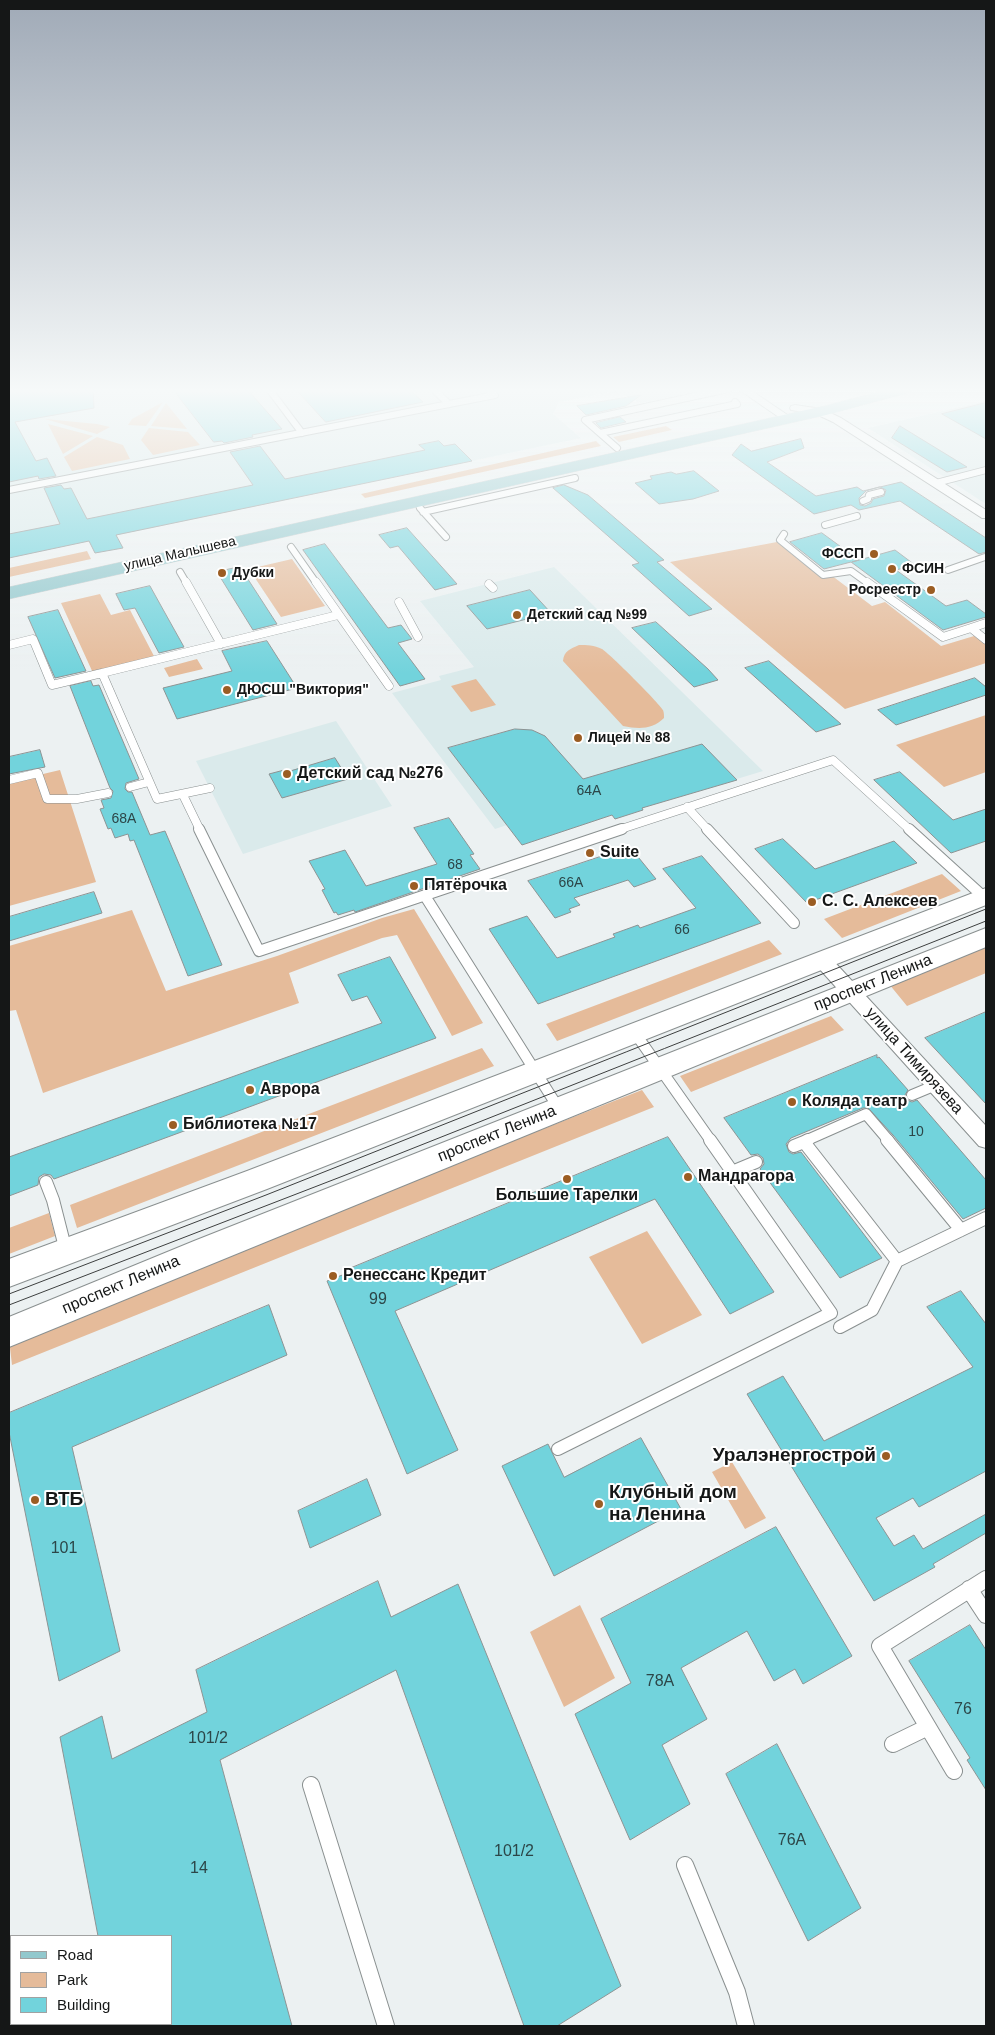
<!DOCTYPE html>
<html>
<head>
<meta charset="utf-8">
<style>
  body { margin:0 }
  #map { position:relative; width:995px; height:2035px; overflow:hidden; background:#ecf1f2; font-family:Helvetica,sans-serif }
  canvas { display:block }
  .frame { position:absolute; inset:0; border:10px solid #151717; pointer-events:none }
  .legend { position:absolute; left:10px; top:1935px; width:162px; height:90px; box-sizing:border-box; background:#fff; border:1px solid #a1a2a2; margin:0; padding:6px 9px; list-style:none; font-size:15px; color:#151717 }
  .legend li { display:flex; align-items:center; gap:10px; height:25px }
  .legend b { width:25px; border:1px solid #a1a2a2 }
</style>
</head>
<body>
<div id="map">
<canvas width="995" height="2035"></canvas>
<div class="frame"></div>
<ul class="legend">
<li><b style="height:6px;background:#92c8cd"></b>Road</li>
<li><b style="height:14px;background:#e5bb9a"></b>Park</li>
<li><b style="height:14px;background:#72d3dc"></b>Building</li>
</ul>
</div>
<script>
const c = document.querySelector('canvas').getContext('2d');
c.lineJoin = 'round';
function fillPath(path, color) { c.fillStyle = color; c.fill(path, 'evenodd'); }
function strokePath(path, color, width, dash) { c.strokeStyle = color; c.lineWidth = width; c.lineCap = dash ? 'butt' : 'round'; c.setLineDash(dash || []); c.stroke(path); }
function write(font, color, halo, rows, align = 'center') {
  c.font = font + ' Helvetica,sans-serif'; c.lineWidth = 4; c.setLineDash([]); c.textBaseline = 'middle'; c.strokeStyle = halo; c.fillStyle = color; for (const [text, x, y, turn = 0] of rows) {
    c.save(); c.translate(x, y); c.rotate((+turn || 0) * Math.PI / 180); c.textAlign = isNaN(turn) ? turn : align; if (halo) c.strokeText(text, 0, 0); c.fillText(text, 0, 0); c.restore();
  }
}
fillPath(new Path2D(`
  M 9,389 L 711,389 L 641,403 L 616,391 L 559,402 L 553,414 L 581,438 L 9,558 Z
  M 986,401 L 986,504 L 868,428 Z
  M 554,567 L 763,771 L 642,808 L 615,819 L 612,815 L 507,825 L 495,829 L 392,693 L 441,680 L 439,676 L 474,667 L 420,601 Z
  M 336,721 L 392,806 L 243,854 L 196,761 Z`), '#daeaeb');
fillPath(new Path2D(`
  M 163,402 L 146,426 L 128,425 L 132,419 Z
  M 166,403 L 187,429 L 151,426 Z
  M 45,419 L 97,424 L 110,427 L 97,434 Z
  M 48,424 L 93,436 L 63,454 Z
  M 666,426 L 672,430 L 619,442 L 613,437 Z
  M 149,428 L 188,432 L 200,445 L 153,455 L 141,440 Z
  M 97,437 L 123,445 L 130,459 L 72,471 L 64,457 Z
  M 596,441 L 601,446 L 365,498 L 361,494 Z
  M 777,542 L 823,577 L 831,575 L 872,606 L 885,602 L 941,646 L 974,636 L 986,644 L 986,663 L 845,709 L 670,562 Z
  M 87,551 L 91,559 L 9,577 L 9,568 Z
  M 292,559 L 325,606 L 281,617 L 249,569 Z
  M 100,594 L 111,615 L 130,610 L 155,658 L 93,673 L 61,603 Z
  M 579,645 C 587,645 594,645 602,649 C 610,654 658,702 663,710 C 664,713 664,715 664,718 C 652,730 638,729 623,726 L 563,661 C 564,651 570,649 579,645 Z
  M 197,659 L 203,669 L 169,677 L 164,668 Z
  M 476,679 L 496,705 L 471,712 L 451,686 Z
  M 986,715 L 986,772 L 944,787 L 896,745 Z
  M 60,770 L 96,882 L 9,906 L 9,782 Z
  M 942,874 L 961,891 L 842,938 L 824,919 Z
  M 414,909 L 483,1023 L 452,1036 L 397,935 L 382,938 L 289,973 L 299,1003 L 43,1093 L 16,1010 L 9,1011 L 9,946 L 132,910 L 166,991 L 277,956 L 382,918 Z
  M 769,940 L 782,954 L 557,1041 L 546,1024 Z
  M 986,945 L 986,973 L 907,1006 L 889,984 Z
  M 831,1016 L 844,1030 L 691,1092 L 680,1076 Z
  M 482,1048 L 494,1066 L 77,1228 L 70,1205 Z
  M 642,1090 L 654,1107 L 12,1365 L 9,1339 Z
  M 49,1213 L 55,1236 L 9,1254 L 9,1228 Z
  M 647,1231 L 702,1315 L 642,1344 L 589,1257 Z
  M 732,1462 L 766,1518 L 745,1529 L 712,1472 Z
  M 580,1605 L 615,1678 L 564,1707 L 530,1632 Z`), '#e5bb9a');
const building = new Path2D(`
  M 9,389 L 93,389 L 94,408 L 15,422 L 36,461 L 47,458 L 56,476 L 39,479 L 38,476 L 9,482 Z
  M 173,389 L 247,389 L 282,429 L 252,435 L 253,437 L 224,443 L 222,441 L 214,442 Z
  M 296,389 L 409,389 L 423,402 L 326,422 Z
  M 641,395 L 626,406 L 586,415 L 577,406 Z
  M 986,403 L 986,439 L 942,414 Z
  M 620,417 L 626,422 L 601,428 L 596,423 Z
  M 900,426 L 967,467 L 947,472 L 892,438 Z
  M 801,439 L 804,448 L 767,462 L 816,496 L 857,487 L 863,491 L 901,482 L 986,538 L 986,552 L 979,554 L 900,501 L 859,510 L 851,505 L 814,514 L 732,455 L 741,444 L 751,451 ZM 880,487 L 886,490 L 884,496 L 873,499 L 871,503 L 865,506 L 860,505 L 859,498 L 866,491 Z
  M 439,441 L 444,446 L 455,444 L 472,461 L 116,535 L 123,548 L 95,553 L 89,541 L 9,558 L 9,534 L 60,524 L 44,488 L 61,485 L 64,489 L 71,488 L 87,519 L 253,485 L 230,452 L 260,446 L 285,479 L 425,450 L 419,445 Z
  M 694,471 L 719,491 L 693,499 L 659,504 L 635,483 L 652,479 L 650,476 L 671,472 L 676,474 Z
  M 564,485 L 588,495 L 664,560 L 657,562 L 712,609 L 689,616 L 632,565 L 639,563 L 553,488 Z
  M 407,528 L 441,566 L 457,584 L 435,590 L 398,546 L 390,548 L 379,535 Z
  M 822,533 L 859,560 L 852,562 L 895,550 L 915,565 L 896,570 L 946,606 L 967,600 L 986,614 L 986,617 L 943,630 L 851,562 L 824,569 L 790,542 Z
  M 325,544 L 388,628 L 401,625 L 412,639 L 398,643 L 425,679 L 400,686 L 303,550 Z
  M 240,567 L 277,624 L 253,630 L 217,572 Z
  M 150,586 L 165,613 L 184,647 L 159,653 L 135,608 L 124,610 L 116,594 Z
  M 530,590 L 551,613 L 487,629 L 467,606 Z
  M 58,610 L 86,671 L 55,678 L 28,617 Z
  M 656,622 L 708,669 L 718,680 L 694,687 L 632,628 Z
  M 267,641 L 297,688 L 177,719 L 163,688 L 232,671 L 222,651 Z
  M 769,661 L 841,724 L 816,732 L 745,668 Z
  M 975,678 L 986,687 L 986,695 L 896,725 L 878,710 Z
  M 91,681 L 93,686 L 99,685 L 139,779 L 126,783 L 125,789 L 128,792 L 132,792 L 150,835 L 165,831 L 222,965 L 188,976 L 134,840 L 130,841 L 128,834 L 115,838 L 111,828 L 108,829 L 100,809 L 104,808 L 101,800 L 111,798 L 113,791 L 110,788 L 70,686 Z
  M 515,729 L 532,730 L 545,736 L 583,779 L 702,744 L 737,780 L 642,808 L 643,810 L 615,819 L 612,815 L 522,845 L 448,748 Z
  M 40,750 L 45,767 L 9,774 L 9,757 Z
  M 335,758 L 348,779 L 282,798 L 269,774 L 288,769 L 289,771 Z
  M 900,772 L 953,820 L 986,809 L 986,841 L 951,853 L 874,780 Z
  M 449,818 L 474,854 L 470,855 L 480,869 L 355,912 L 354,910 L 338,915 L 336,912 L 334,913 L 322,890 L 325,889 L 309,861 L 345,850 L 366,886 L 437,864 L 414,828 Z
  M 783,839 L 815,869 L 894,841 L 917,863 L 807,903 L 755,849 Z
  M 630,847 L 656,879 L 634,887 L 628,880 L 574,898 L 580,905 L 569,909 L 571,912 L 555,918 L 528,881 Z
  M 702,856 L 761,923 L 538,1004 L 489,929 L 527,916 L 557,958 L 615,937 L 613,934 L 627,929 L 638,925 L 640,928 L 696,908 L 663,869 Z
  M 94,892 L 102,913 L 9,941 L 9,917 Z
  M 390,957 L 436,1038 L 54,1179 L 51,1175 L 44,1174 L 39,1177 L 38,1185 L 9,1196 L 9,1157 L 382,1023 L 367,996 L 352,1001 L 338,975 Z
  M 986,1012 L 986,1104 L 925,1038 Z
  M 877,1055 L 877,1058 L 879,1057 L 908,1090 L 905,1095 L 907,1100 L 912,1102 L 917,1100 L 986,1180 L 986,1208 L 963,1219 L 893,1135 L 868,1108 L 863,1108 L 791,1138 L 786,1144 L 789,1152 L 793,1154 L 801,1152 L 882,1258 L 840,1278 L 760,1169 L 764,1164 L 763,1158 L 758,1154 L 751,1155 L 724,1118 Z
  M 668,1137 L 774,1292 L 730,1314 L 655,1199 L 395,1311 L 458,1450 L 407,1474 L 327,1281 L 350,1272 L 349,1269 Z
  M 961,1291 L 986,1324 L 986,1471 L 919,1507 L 913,1498 L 876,1518 L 894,1546 L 914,1535 L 923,1549 L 986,1514 L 986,1533 L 933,1564 L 935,1567 L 874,1601 L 747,1394 L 783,1376 L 824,1441 L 973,1367 L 927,1307 Z
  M 269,1305 L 287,1355 L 72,1447 L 120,1651 L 59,1681 L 9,1432 L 9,1413 Z
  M 641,1438 L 681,1509 L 554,1576 L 502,1466 L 548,1444 L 564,1477 Z
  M 367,1479 L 381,1515 L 310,1548 L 298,1511 Z
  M 776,1527 L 852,1656 L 803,1684 L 795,1669 L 774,1681 L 747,1631 L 681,1668 L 707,1719 L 662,1745 L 690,1804 L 630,1840 L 575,1714 L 631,1683 L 601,1619 Z
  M 378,1581 L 391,1617 L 458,1584 L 621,1986 L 557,2026 L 524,2026 L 396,1670 L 220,1760 L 292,2026 L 171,2026 L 171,1936 L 98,1936 L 60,1737 L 102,1716 L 112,1759 L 207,1712 L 196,1670 Z
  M 970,1625 L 986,1650 L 986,1790 L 967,1760 L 970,1758 L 909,1661 Z
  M 777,1744 L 861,1908 L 808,1941 L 726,1774 Z`);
fillPath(building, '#72d3dc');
strokePath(building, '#8d9393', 1);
const serviceFar4 = new Path2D(`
  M 269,389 L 302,433
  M 433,389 L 449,404
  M 600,433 L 737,404 L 735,402
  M 617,448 L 585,420 L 728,389
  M 936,483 L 986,470
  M 9,490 L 495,395 L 488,389
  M 863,501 L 868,499 L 869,495 L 881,492
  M 420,508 L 446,537
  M 423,512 L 575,478
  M 825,525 L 857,516
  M 784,534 L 780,540 L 823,575 L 851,571 L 869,584
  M 291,547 L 317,584
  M 948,570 L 985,557
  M 180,572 L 187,584`);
const serviceFar3 = new Path2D(`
  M 186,582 L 221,644
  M 316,582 L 389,686
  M 867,582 L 943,637 L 971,628
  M 489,584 L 493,588
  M 399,602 L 418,637
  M 986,623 L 971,628 L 986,640
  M 9,645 L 33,639 L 52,685 L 102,673
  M 9,780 L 38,773 L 47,799 L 77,799 L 108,793
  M 130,787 L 149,782
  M 210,788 L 157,799 L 102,673 L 338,615
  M 183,795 L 200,830
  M 687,807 L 708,830
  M 618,830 L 833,760 L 910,830`);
const serviceFar2 = new Path2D(`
  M 199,829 L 259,951 L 622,829
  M 707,829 L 794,923
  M 909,829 L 986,899
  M 425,896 L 559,1109
  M 635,1033 L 711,1141
  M 912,1095 L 936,1085
  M 805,1141 L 866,1114 L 889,1141`);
const serviceFar1 = new Path2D(`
  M 808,1140 L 804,1142 L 897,1261 L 986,1218
  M 887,1140 L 961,1230
  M 794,1146 L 804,1142
  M 732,1172 L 756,1162
  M 46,1182 L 53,1200 L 66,1251
  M 840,1327 L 872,1310 L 897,1261
  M 558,1449 L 831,1313 L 710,1140`);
const service = new Path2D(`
  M 969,1589 L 986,1615
  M 893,1744 L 928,1727
  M 954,1771 L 880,1646 L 986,1579
  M 311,1785 L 386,2026
  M 685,1865 L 737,1992 L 746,2026`);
const minor = new Path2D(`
  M 738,389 L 749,389 L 792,418 L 787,421 L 783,420 Z
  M 795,405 L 822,409 L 841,418 L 986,510 L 986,518 L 982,518 L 833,422 L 816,414 L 791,410 L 790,408 L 791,406 Z
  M 822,953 L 828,955 L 986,1126 L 986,1148 L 979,1146 L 816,965 L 813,960 L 816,955 Z`);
const secondary = new Path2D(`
  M 986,888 L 986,905 L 267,1189 L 9,1287 L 9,1259 L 247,1171 Z
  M 986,928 L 986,947 L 9,1347 L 9,1317 L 194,1241 Z`);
const primary = new Path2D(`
  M 890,389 L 913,389 L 911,392 L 826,415 L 9,599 L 9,587 L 824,406 Z`);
strokePath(serviceFar4, '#8a9090', 8);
strokePath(serviceFar3, '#8a9090', 9);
strokePath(serviceFar2, '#8a9090', 12);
strokePath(serviceFar1, '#8a9090', 14);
strokePath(service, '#8a9090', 18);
strokePath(minor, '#8a9090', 2);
strokePath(secondary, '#8a9090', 2);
strokePath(primary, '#ccc', 1);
strokePath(serviceFar4, '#fff', 6);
strokePath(serviceFar3, '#fff', 8);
strokePath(serviceFar2, '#fff', 10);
strokePath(serviceFar1, '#fff', 12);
strokePath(service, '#fff', 16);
fillPath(minor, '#fff');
fillPath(secondary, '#fff');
fillPath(primary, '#92c8cd');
strokePath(new Path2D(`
  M 9,1294 L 266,1195 L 986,909
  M 9,1305 L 343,1176 L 986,921`), '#3d3f3f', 1);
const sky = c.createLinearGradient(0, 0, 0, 674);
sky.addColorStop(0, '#a0aab7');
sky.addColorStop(0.58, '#f6f9f9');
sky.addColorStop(1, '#f6f9f900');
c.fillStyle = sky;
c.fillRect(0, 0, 995, 674);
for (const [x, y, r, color] of [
  [874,554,5,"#9b5d23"],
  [892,569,5,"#9b5d23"],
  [222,573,5,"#9b5d23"],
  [931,590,5,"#9b5d23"],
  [517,615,5,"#9b5d23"],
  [227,690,5,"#9b5d23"],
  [578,738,5,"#9b5d23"],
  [287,774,5,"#9b5d23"],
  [590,853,5,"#9b5d23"],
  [414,886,5,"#9b5d23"],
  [812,902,5,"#9b5d23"],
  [250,1090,5,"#9b5d23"],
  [792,1102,5,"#9b5d23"],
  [173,1125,5,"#9b5d23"],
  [688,1177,5,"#9b5d23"],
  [567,1179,5,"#9b5d23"],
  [333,1276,5,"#9b5d23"],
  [886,1456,5,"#9b5d23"],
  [35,1500,5,"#9b5d23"],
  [599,1504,5,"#9b5d23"]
]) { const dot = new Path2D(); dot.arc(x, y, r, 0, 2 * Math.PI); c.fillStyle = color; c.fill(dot); strokePath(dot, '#fff', 2); }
write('14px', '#151717', '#fff', [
  ["улица Малышева",180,554,-13]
]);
write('bold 14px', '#151717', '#fff', [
  ["ФССП",864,554,"right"],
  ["ФСИН",902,569],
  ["Дубки",232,573],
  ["Росреестр",921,590,"right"],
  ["Детский сад №99",527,615],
  ["ДЮСШ \"Виктория\"",237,690],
  ["Лицей № 88",588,738]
], 'left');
write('14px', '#2c4648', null, [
  ["64А",589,791],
  ["68А",124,819],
  ["68",455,865],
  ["66А",571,883],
  ["66",682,930],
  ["10",916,1132]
]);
write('bold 16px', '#151717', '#fff', [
  ["Детский сад №276",297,774],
  ["Suite",600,853],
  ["Пятёрочка",424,886],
  ["С. С. Алексеев",822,902],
  ["Аврора",260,1090],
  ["Коляда театр",802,1102],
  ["Библиотека №17",183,1125],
  ["Мандрагора",698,1177],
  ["Большие Тарелки",567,1196,"center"],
  ["Ренессанс Кредит",343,1276]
], 'left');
write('16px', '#151717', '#fff', [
  ["проспект Ленина",873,983,-22],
  ["улица Тимирязева",914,1061,48],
  ["проспект Ленина",497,1134,-22],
  ["проспект Ленина",121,1285,-23]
]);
write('16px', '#2c4648', null, [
  ["99",378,1300],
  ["101",64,1549],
  ["78А",660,1682],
  ["76",963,1710],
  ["101/2",208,1739],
  ["76А",792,1841],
  ["101/2",514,1852],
  ["14",199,1869]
]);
write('bold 19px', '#151717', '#fff', [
  ["Уралэнергострой",876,1456,"right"],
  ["Клубный дом",609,1493],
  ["на Ленина",609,1515],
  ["ВТБ",45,1500]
], 'left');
</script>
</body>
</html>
